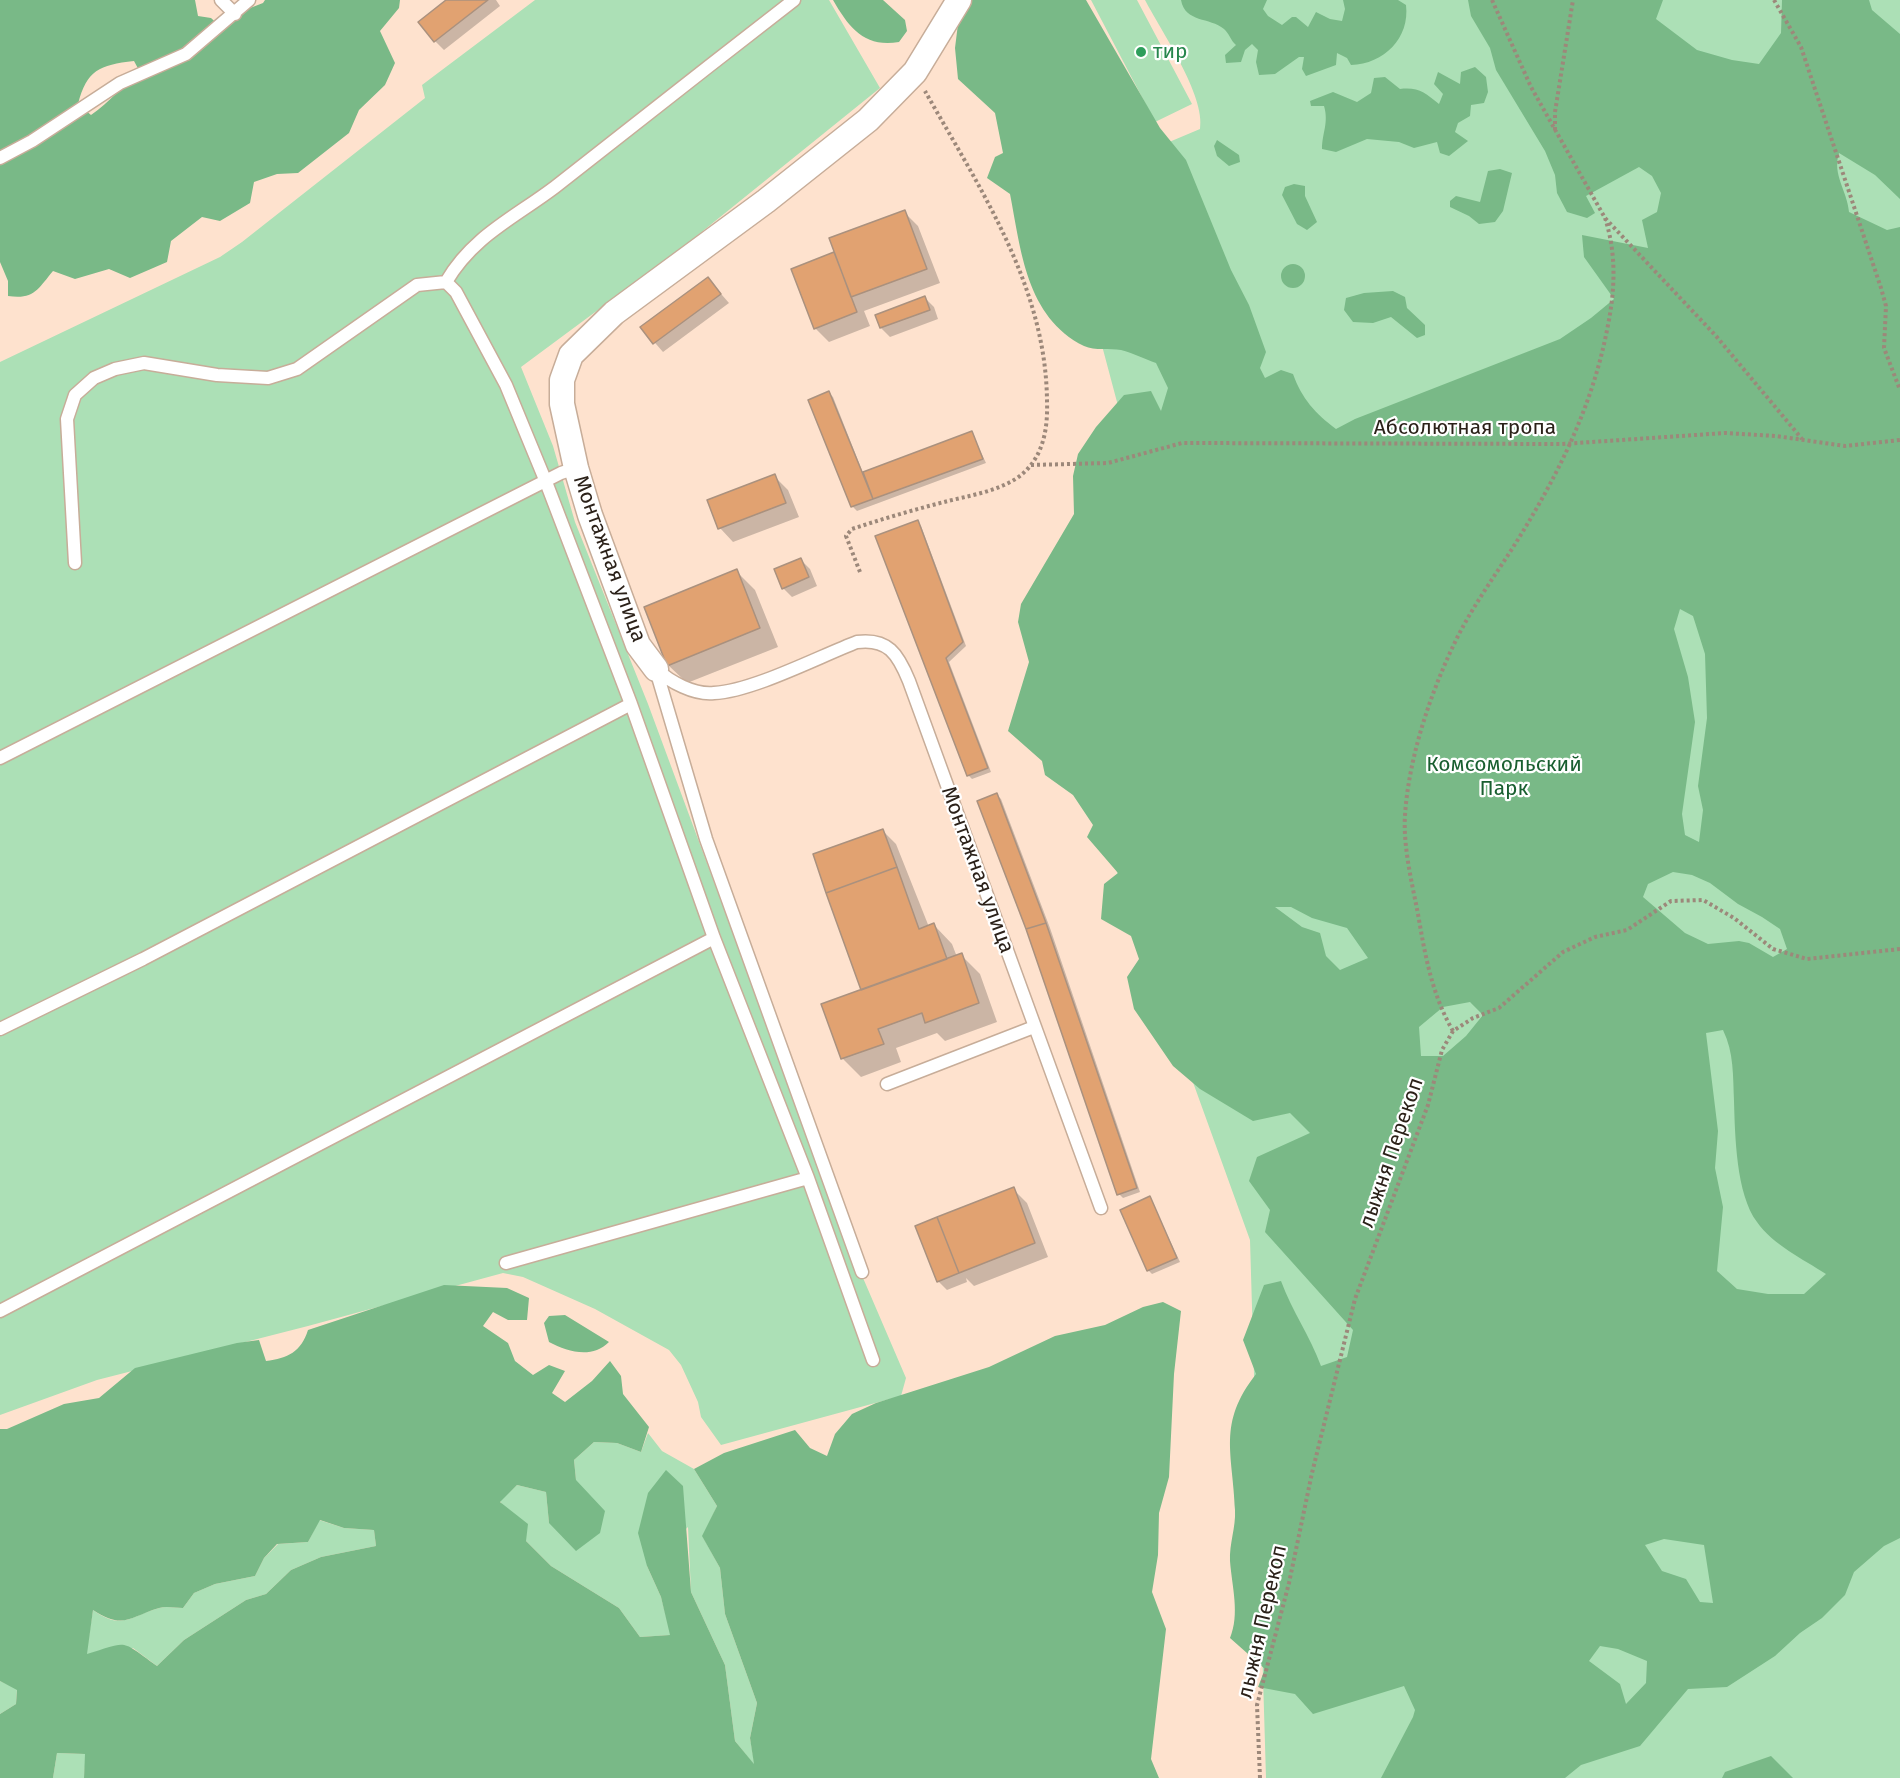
<!DOCTYPE html>
<html>
<head>
<meta charset="utf-8">
<style>
  body { margin:0 }
  canvas { display:block; background:#fee2ce }
</style>
</head>
<body>
<canvas width="1900" height="1778"></canvas>
<script>
const c = document.querySelector('canvas').getContext('2d');
c.lineJoin = 'round';
function fillPath(path, color) { c.fillStyle = color; c.fill(path, 'evenodd'); }
function strokePath(path, color, width, dash) { c.strokeStyle = color; c.lineWidth = width; c.lineCap = dash ? 'butt' : 'round'; c.setLineDash(dash || []); c.stroke(path); }
function write(font, color, halo, rows, align = 'center') {
  c.font = font + ' "Fira Sans",sans-serif'; c.lineWidth = 4.5; c.setLineDash([]); c.textBaseline = 'middle'; c.strokeStyle = halo; c.fillStyle = color; for (const [text, x, y, turn = 0] of rows) {
    c.save(); c.translate(x, y); c.rotate((+turn || 0) * Math.PI / 180); c.textAlign = isNaN(turn) ? turn : align; if (halo) c.strokeText(text, 0, 0); c.fillText(text, 0, 0); c.restore();
  }
}
fillPath(new Path2D(`
  M 535,0 L 829,0 L 880,88 L 683,247 L 521,367 L 553,446 L 575,522 L 648,704 L 845,1236 L 906,1378 L 901,1396 L 721,1445 L 701,1417 L 698,1402 L 681,1365 L 669,1350 L 595,1309 L 523,1277 L 503,1273 L 308,1326 L 97,1380 L 0,1415 L 0,362 L 220,257 L 242,242 L 425,98 L 422,85 Z
  M 1091,0 L 1137,0 L 1192,104 L 1155,122 Z
  M 1145,0 L 1900,0 L 1900,1778 L 1266,1778 L 1250,1240 L 1044,670 L 1125,432 L 1060,188 L 1200,129 C 1206,96 1161,31 1145,0 Z
  M 648,1433 L 662,1451 L 694,1469 L 717,1506 L 703,1537 L 720,1568 L 725,1614 L 757,1703 L 750,1738 L 755,1766 L 735,1741 L 725,1665 L 691,1592 L 688,1527 L 647,1566 L 661,1597 L 671,1635 L 640,1637 L 619,1608 L 551,1566 L 526,1541 L 500,1501 L 517,1485 L 546,1492 L 549,1523 L 576,1480 L 574,1460 L 594,1442 L 617,1443 L 641,1452 Z
  M 319,1520 L 344,1528 L 374,1530 L 376,1546 L 321,1557 L 291,1570 L 266,1594 L 246,1600 L 184,1640 L 157,1666 L 133,1648 L 86,1655 L 93,1610 C 122,1631 130,1616 159,1608 C 166,1606 175,1608 183,1608 L 194,1593 L 215,1584 L 255,1576 L 264,1558 L 278,1544 L 308,1542 Z
  M 0,1681 L 17,1689 L 16,1704 L 0,1714 Z
  M 57,1753 L 86,1754 L 84,1778 L 53,1778 Z`), '#ace0b6');
fillPath(new Path2D(`
  M 0,0 L 195,0 L 198,16 L 211,18 L 222,28 L 245,10 L 263,3 L 265,0 L 400,0 L 399,8 L 380,31 L 395,63 L 385,85 L 359,110 L 349,133 L 298,173 L 277,174 L 254,182 L 250,203 L 220,221 L 202,217 L 171,241 L 167,262 L 130,278 L 109,269 L 75,279 L 53,271 C 38,289 34,300 8,296 L 8,281 L 0,262 ZM 134,61 L 141,74 C 122,85 110,102 91,115 L 78,104 C 87,70 99,65 134,61 Z
  M 833,0 L 883,0 L 905,20 L 907,31 L 899,42 C 865,48 849,28 833,0 Z
  M 961,0 L 1086,0 L 1160,128 L 1186,160 L 1231,270 L 1249,305 L 1266,352 L 1260,368 L 1265,378 L 1281,370 L 1293,374 C 1302,399 1315,413 1336,429 L 1355,419 L 1560,339 L 1591,318 L 1614,299 L 1584,257 L 1582,235 L 1648,248 L 1642,220 L 1657,212 L 1661,193 L 1652,176 L 1639,167 L 1586,196 L 1595,213 L 1587,218 L 1567,212 L 1557,193 L 1555,175 L 1545,151 L 1496,70 L 1490,48 L 1471,16 L 1468,0 L 1663,0 L 1656,19 L 1697,50 L 1732,60 L 1759,64 L 1781,33 L 1782,0 L 1869,0 L 1872,10 L 1900,34 L 1900,199 L 1875,175 L 1839,153 C 1832,175 1847,190 1849,212 L 1887,230 L 1900,227 L 1900,1538 L 1884,1546 L 1854,1572 L 1845,1595 L 1822,1618 L 1800,1633 L 1775,1656 L 1727,1687 L 1688,1689 L 1640,1746 L 1581,1765 L 1565,1778 L 1381,1778 L 1413,1717 L 1415,1710 L 1404,1686 L 1313,1714 L 1295,1694 L 1258,1687 L 1265,1669 L 1230,1638 C 1240,1614 1232,1587 1230,1561 C 1229,1544 1236,1527 1235,1510 C 1233,1453 1217,1424 1256,1374 L 1243,1340 L 1264,1285 L 1281,1281 C 1292,1311 1310,1336 1321,1366 L 1347,1357 L 1353,1330 L 1265,1232 L 1270,1210 L 1249,1181 L 1257,1157 L 1310,1133 L 1290,1113 L 1253,1121 L 1200,1089 L 1173,1066 L 1134,1009 L 1127,977 L 1139,959 L 1131,936 L 1101,919 L 1104,884 L 1118,873 L 1087,837 L 1093,825 L 1073,795 L 1045,775 L 1042,761 L 1008,731 L 1029,662 L 1018,622 L 1021,604 L 1074,514 L 1073,476 L 1078,454 L 1096,427 L 1124,395 L 1151,391 L 1161,411 L 1168,388 L 1156,363 C 1145,359 1133,353 1121,350 C 1110,348 1095,351 1084,346 C 1026,317 1021,250 1010,194 L 987,178 L 995,157 L 1003,153 L 995,113 L 958,79 L 955,48 ZM 1680,609 L 1693,616 L 1705,654 L 1707,718 L 1698,786 L 1703,810 L 1699,842 L 1685,835 L 1682,814 L 1695,722 L 1688,677 L 1674,629 ZM 1673,872 L 1692,875 L 1710,883 L 1738,904 L 1762,917 L 1780,929 L 1787,949 L 1773,957 L 1749,943 L 1739,941 L 1708,944 L 1685,933 L 1643,897 L 1648,884 ZM 1275,907 L 1291,907 L 1312,918 L 1347,928 L 1368,958 L 1340,970 L 1326,956 L 1320,933 L 1302,927 ZM 1470,1002 L 1483,1015 L 1466,1036 L 1443,1056 L 1421,1056 L 1419,1027 L 1443,1007 ZM 1723,1030 C 1734,1052 1733,1077 1734,1101 C 1735,1135 1736,1194 1757,1222 C 1773,1245 1803,1259 1826,1274 L 1804,1294 L 1768,1294 L 1737,1289 L 1717,1271 L 1723,1207 L 1715,1168 L 1718,1131 L 1706,1033 ZM 1664,1539 L 1704,1545 L 1713,1603 L 1700,1602 L 1686,1579 L 1662,1571 L 1645,1545 ZM 1600,1646 L 1618,1649 L 1647,1661 L 1646,1683 L 1626,1704 L 1620,1684 L 1589,1661 Z
  M 1181,0 L 1267,0 L 1263,9 L 1268,16 L 1282,25 L 1292,17 L 1296,17 L 1308,27 L 1316,12 L 1330,19 L 1342,21 L 1345,9 L 1343,0 L 1398,0 L 1406,5 C 1410,38 1384,64 1351,65 L 1347,58 L 1337,53 L 1336,65 L 1306,76 L 1302,69 L 1304,57 L 1299,57 L 1275,74 L 1259,75 L 1256,62 L 1258,50 L 1252,44 L 1245,50 L 1241,62 L 1226,63 L 1225,55 L 1236,45 C 1231,41 1229,33 1224,29 C 1210,17 1185,23 1181,0 Z
  M 1475,67 L 1486,77 L 1488,92 L 1484,103 L 1471,105 L 1470,116 L 1458,123 L 1455,132 L 1468,141 L 1449,156 L 1440,153 L 1437,142 L 1414,148 L 1399,142 L 1367,139 L 1336,152 L 1322,149 C 1322,133 1329,123 1324,106 L 1311,106 L 1310,101 L 1333,92 L 1357,102 L 1371,93 L 1374,78 L 1385,77 L 1400,89 C 1419,87 1425,93 1439,104 L 1443,94 L 1434,84 L 1438,72 L 1460,84 L 1461,72 Z
  M 1217,140 L 1239,155 L 1240,162 L 1229,166 L 1217,156 L 1214,146 Z
  M 1500,169 L 1512,173 L 1503,211 L 1495,222 L 1479,224 L 1469,216 L 1450,207 L 1450,201 L 1456,196 L 1480,202 L 1488,171 Z
  M 1294,184 L 1305,186 L 1305,196 L 1317,222 L 1307,230 L 1297,224 L 1282,195 L 1285,187 Z
  M1281 276a12 12 0 1 1 24 0a12 12 0 1 1-24 0Z
  M 1393,291 L 1405,297 L 1407,308 L 1425,325 L 1425,335 L 1417,338 L 1391,317 L 1373,323 L 1353,322 L 1344,310 L 1346,298 L 1364,293 Z
  M 444,1285 L 507,1288 L 529,1298 L 527,1320 L 508,1320 L 493,1312 L 483,1326 L 508,1343 L 515,1361 L 533,1375 L 549,1365 L 565,1371 L 552,1393 L 565,1402 L 592,1381 L 610,1361 L 621,1376 L 623,1394 L 649,1427 L 641,1452 L 617,1443 L 594,1442 L 574,1460 L 576,1480 L 605,1511 L 600,1533 L 576,1551 L 549,1523 L 546,1492 L 517,1485 L 500,1502 L 528,1524 L 526,1541 L 551,1566 L 619,1608 L 640,1637 L 670,1635 L 661,1597 L 647,1566 L 638,1533 L 648,1493 L 666,1470 L 683,1486 L 691,1592 L 725,1665 L 735,1741 L 754,1764 L 750,1738 L 757,1703 L 725,1614 L 720,1568 L 702,1536 L 717,1506 L 694,1469 L 724,1453 L 795,1430 L 810,1448 L 827,1456 L 835,1434 L 852,1414 L 876,1403 L 989,1367 L 1055,1336 L 1105,1325 L 1143,1307 L 1163,1302 L 1181,1311 L 1174,1374 L 1169,1477 L 1159,1513 L 1158,1555 L 1152,1592 L 1166,1629 L 1151,1759 L 1159,1778 L 84,1778 L 85,1754 L 57,1753 L 53,1778 L 0,1778 L 0,1714 L 16,1704 L 17,1690 L 0,1681 L 0,1429 L 7,1429 L 64,1404 L 99,1398 L 135,1368 L 237,1343 L 259,1340 L 266,1361 C 288,1358 301,1352 308,1330 ZM 320,1520 L 344,1528 L 374,1530 L 376,1546 L 321,1557 L 291,1570 L 266,1594 L 246,1600 L 184,1640 L 157,1666 C 119,1639 130,1641 87,1654 L 93,1610 C 124,1630 129,1617 159,1608 C 166,1606 175,1608 183,1608 L 194,1593 L 215,1584 L 255,1576 L 264,1558 L 277,1544 L 308,1542 Z
  M 565,1315 L 609,1342 C 592,1359 568,1352 549,1342 L 544,1323 L 549,1316 Z
  M 1771,1756 L 1793,1778 L 1722,1778 L 1725,1772 Z`), '#79b987');
fillPath(new Path2D(`
  M 449,0 L 496,0 L 500,6 L 444,50 L 435,41 Z
  M 904,212 L 918,226 L 940,283 L 864,311 L 870,326 L 829,342 L 815,328 L 793,269 L 836,253 Z
  M 708,279 L 729,303 L 663,352 L 642,328 Z
  M 925,298 L 934,307 L 938,319 L 890,337 L 881,328 L 877,316 Z
  M 829,393 L 833,397 L 863,473 L 972,433 L 986,463 L 857,511 L 853,507 L 810,401 Z
  M 774,476 L 788,490 L 799,517 L 733,542 L 720,528 Z
  M 917,522 L 921,526 L 966,646 L 949,662 L 991,772 L 972,779 L 968,775 Z
  M 801,560 L 810,569 L 817,586 L 792,597 L 783,588 Z
  M 736,571 L 755,590 L 778,647 L 687,683 L 668,665 Z
  M 997,795 L 1001,799 L 1050,928 L 1140,1192 L 1123,1198 L 1119,1194 Z
  M 882,830 L 896,844 L 929,927 L 934,925 L 952,944 L 957,957 L 961,955 L 980,974 L 997,1022 L 945,1041 L 937,1033 L 896,1048 L 901,1062 L 861,1077 L 842,1058 L 863,991 Z
  M 1013,1189 L 1027,1203 L 1048,1257 L 974,1286 L 966,1278 L 967,1282 L 947,1290 L 938,1281 Z
  M 1150,1198 L 1180,1262 L 1152,1274 L 1148,1270 Z`), '#0003');
const building = new Path2D(`
  M 446,0 L 488,0 L 434,42 L 418,22 Z
  M 905,210 L 927,269 L 851,297 L 829,238 Z
  M 834,252 L 857,312 L 814,329 L 791,269 Z
  M 708,277 L 721,294 L 653,344 L 640,327 Z
  M 925,296 L 930,310 L 880,328 L 875,315 Z
  M 829,391 L 873,499 L 851,507 L 808,400 Z
  M 972,431 L 983,459 L 873,499 L 863,472 Z
  M 775,474 L 786,503 L 718,529 L 707,500 Z
  M 918,520 L 963,642 L 946,658 L 988,768 L 967,776 L 875,536 Z
  M 801,558 L 809,577 L 782,589 L 774,569 Z
  M 737,569 L 760,628 L 667,666 L 644,607 Z
  M 997,793 L 1046,923 L 1026,929 L 977,801 Z
  M 883,829 L 897,867 L 826,893 L 813,854 Z
  M 897,867 L 919,929 L 934,923 L 947,959 L 861,990 L 826,893 Z
  M 1046,923 L 1137,1188 L 1117,1195 L 1026,929 Z
  M 962,953 L 979,1003 L 925,1023 L 922,1013 L 878,1029 L 884,1044 L 841,1059 L 821,1004 Z
  M 1014,1187 L 1035,1243 L 959,1273 L 937,1217 Z
  M 1150,1196 L 1177,1258 L 1147,1271 L 1120,1210 Z
  M 937,1217 L 959,1273 L 937,1282 L 915,1226 Z`);
fillPath(building, '#e1a271');
strokePath(building, '#aa917e', 1.5);
const service = new Path2D(`
  M 221,0 L 235,14
  M 0,158 L 32,141 L 120,83 L 186,54 L 249,0
  M 446,282 C 473,236 514,218 555,187 C 635,124 714,62 794,0
  M 75,563 L 67,419 L 75,395 L 94,378 L 115,369 L 144,363 L 217,375 L 268,378 L 297,369 L 417,285 L 446,282 L 456,292 L 506,385 L 546,482 L 631,704 L 714,938 L 808,1178 L 873,1360
  M 656,669 C 670,682 694,695 714,693 C 753,691 818,657 857,642 C 888,638 898,654 909,681 L 1101,1208
  M 656,670 L 706,839 L 862,1272
  M 0,758 L 561,473 L 576,468
  M 0,1029 L 143,959 L 631,704
  M 887,1084 L 1034,1027
  M 506,1263 L 808,1178
  M 0,1311 L 714,938`);
const minor = new Path2D(`
  M 656,669 L 638,645 L 590,515 L 576,468 L 562,404 L 562,380 L 571,355 L 614,313 L 766,201 L 868,120 L 915,72 L 959,0`);
strokePath(service, '#c7ad99', 15);
strokePath(minor, '#c7ad99', 27);
strokePath(new Path2D(`
  M 1492,0 L 1531,87 L 1605,218 L 1716,336 L 1802,439
  M 1774,0 L 1801,47 L 1881,288 L 1886,306 L 1884,348 L 1900,390
  M 1555,130 L 1555,112 L 1573,0
  M 1031,465 L 1108,463 L 1182,443 L 1562,444 L 1725,433 L 1776,436 L 1845,446 L 1900,440
  M 860,572 L 846,536 L 852,529 C 882,519 913,510 944,502 C 967,496 996,492 1017,478 C 1043,460 1048,430 1047,401 C 1046,286 980,189 925,91
  M 1453,1031 C 1432,995 1425,955 1418,914 C 1412,883 1403,847 1405,815 C 1409,756 1431,691 1457,638 C 1474,604 1497,573 1517,541 C 1558,475 1592,407 1607,330 C 1615,292 1617,255 1605,218
  M 1260,1778 L 1257,1705 L 1289,1583 L 1312,1473 L 1355,1299 L 1428,1105 L 1442,1050 L 1453,1031 L 1473,1018 L 1499,1008 L 1563,952 L 1595,937 L 1627,930 L 1671,901 L 1703,900 L 1734,918 L 1773,949 L 1807,959 L 1900,949`), '#9c887a', 4, [3, 3]);
strokePath(service, '#fff', 12);
strokePath(minor, '#fff', 24);
for (const [x, y, r, color] of [
  [1141,52,6,"#2e9e5b"]
]) { const dot = new Path2D(); dot.arc(x, y, r, 0, 2 * Math.PI); c.fillStyle = color; c.fill(dot); strokePath(dot, '#fff', 2); }
write('21px', '#27864d', '#fff', [
  ["тир",1153,52]
], 'left');
write('21px', '#2b2119', '#fff', [
  ["Абсолютная тропа",1465,428],
  ["Монтажная улица",609,559,70],
  ["Монтажная улица",977,870,70],
  ["лыжня Перекоп",1392,1153,-71],
  ["лыжня Перекоп",1263,1622,-77]
]);
write('21px', '#195f30', '#fff', [
  ["Комсомольский",1504,765],
  ["Парк",1504,789]
]);
</script>
</body>
</html>
